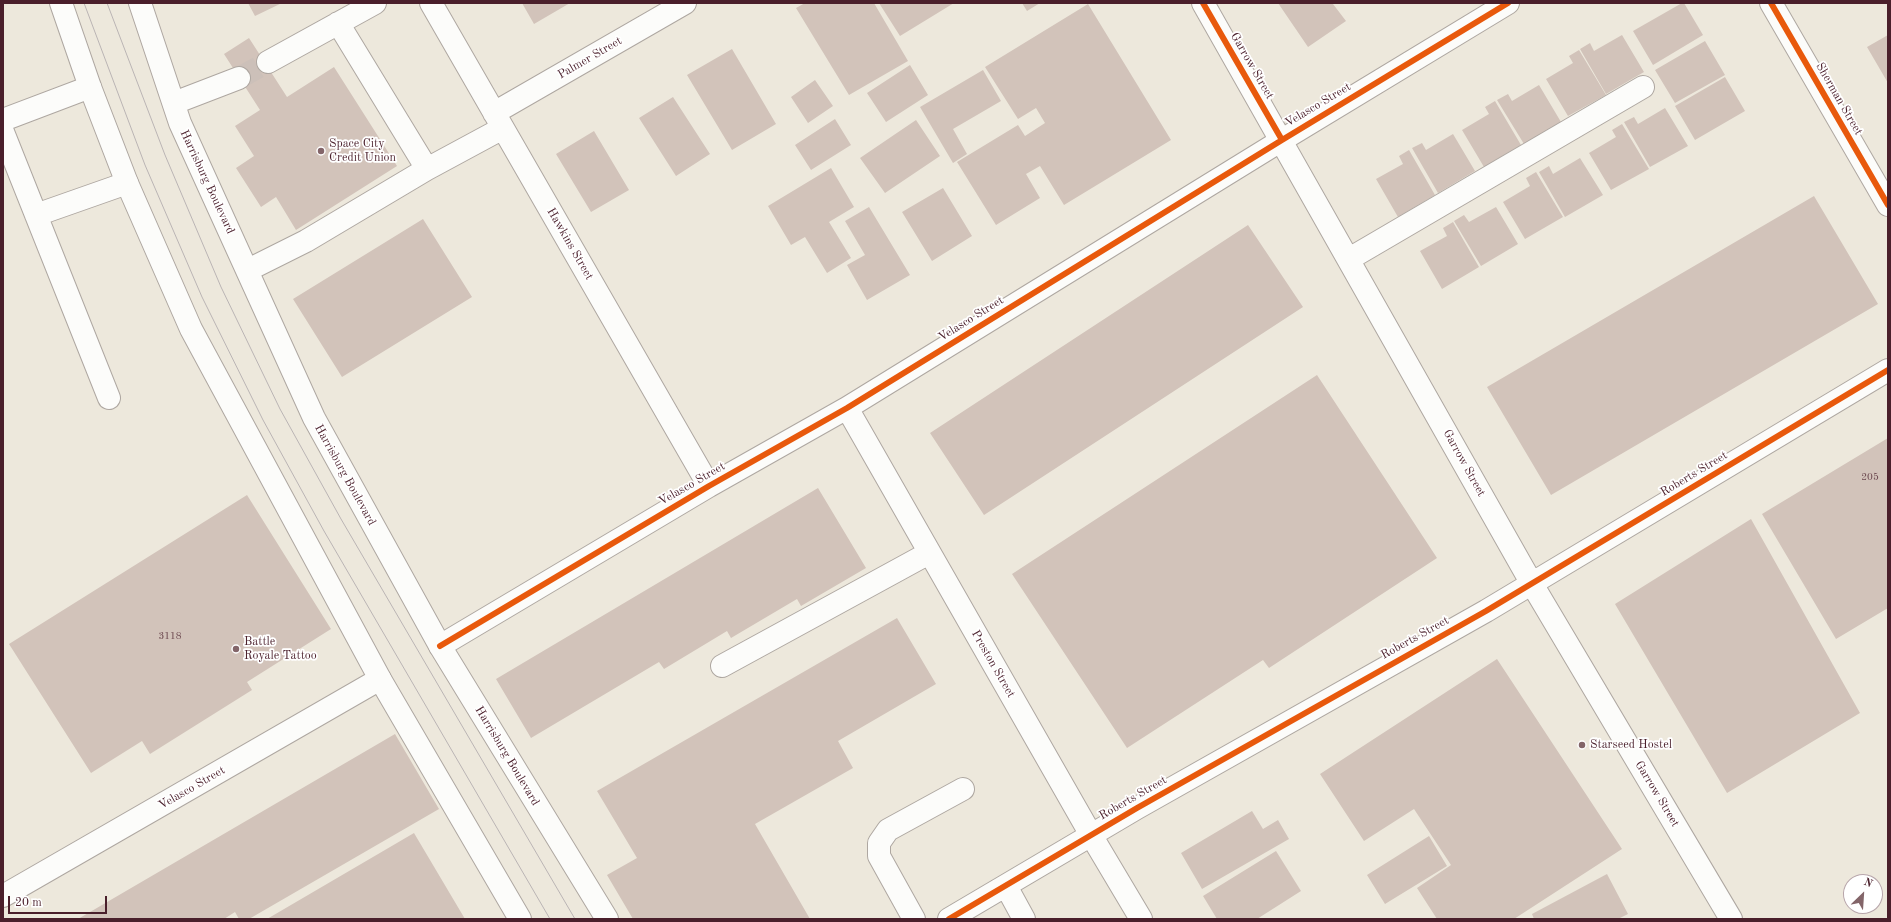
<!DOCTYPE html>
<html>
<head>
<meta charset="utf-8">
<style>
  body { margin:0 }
  #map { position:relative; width:1891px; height:922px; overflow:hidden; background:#ede8dc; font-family:"Old Standard TT",serif }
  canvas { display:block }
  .frame { position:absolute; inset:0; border:4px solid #4a1f2b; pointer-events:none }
  .north { position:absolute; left:1843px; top:874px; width:40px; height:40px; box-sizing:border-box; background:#fff; border:1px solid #b7a5aa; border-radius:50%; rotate:25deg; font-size:11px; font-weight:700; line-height:16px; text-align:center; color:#4a1f2b }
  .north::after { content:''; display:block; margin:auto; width:14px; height:18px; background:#836569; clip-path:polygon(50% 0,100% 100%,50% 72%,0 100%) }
  .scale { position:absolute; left:8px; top:896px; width:99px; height:18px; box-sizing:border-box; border:2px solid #4a1f2b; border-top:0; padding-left:5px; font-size:12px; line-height:14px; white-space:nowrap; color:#4a1f2b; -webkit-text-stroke:3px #fff; paint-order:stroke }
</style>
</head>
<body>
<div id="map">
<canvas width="1891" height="922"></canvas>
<div class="frame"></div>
<div class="north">N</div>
<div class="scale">20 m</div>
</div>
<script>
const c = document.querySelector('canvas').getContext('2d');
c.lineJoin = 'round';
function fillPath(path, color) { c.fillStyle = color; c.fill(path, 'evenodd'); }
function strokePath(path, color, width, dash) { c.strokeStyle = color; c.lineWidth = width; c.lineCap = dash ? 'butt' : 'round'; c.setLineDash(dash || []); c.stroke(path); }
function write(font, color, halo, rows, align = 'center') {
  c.font = font + ' "Old Standard TT",serif'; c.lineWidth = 3.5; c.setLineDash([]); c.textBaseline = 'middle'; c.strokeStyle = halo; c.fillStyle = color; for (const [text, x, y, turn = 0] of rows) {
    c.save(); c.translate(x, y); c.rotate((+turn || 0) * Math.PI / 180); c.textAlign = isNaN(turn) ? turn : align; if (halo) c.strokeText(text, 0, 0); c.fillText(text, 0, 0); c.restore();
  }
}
fillPath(new Path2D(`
  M 248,3 L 282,3 L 255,16 Z
  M 522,3 L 570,3 L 534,24 Z
  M 805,3 L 874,3 L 908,61 L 849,95 L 796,8 Z
  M 879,3 L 954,3 L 900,36 Z
  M 1022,3 L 1040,3 L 1027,11 Z
  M 1278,3 L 1335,3 L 1333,4 L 1346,21 L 1308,47 Z
  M 1682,3 L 1684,3 L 1703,35 L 1653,65 L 1633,31 Z
  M 1088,4 L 1171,140 L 1064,205 L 1040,166 L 1026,174 L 1040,198 L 996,225 L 957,162 L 1018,125 L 1025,136 L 1045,123 L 1036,108 L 1018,119 L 985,67 Z
  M 1622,35 L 1644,72 L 1606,94 L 1580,49 L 1590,43 L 1594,51 Z
  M 1888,35 L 1888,83 L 1867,47 Z
  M 249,38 L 287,97 L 334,67 L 397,166 L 296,230 L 276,197 L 261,207 L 236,168 L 254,156 L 235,126 L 260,110 L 224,54 Z
  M 1705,41 L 1725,75 L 1675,103 L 1655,70 Z
  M 732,49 L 776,124 L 732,150 L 687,75 Z
  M 1579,50 L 1606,95 L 1568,116 L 1546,79 L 1573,63 L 1569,56 Z
  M 910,65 L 928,95 L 886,122 L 867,93 Z
  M 983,70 L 1001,101 L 953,129 L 967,154 L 953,163 L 920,107 Z
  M 1725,77 L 1745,111 L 1695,140 L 1675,106 Z
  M 815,80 L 833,106 L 808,123 L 791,97 Z
  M 1539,85 L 1561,122 L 1524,144 L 1497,100 L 1508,94 L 1512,101 Z
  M 673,97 L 710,154 L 676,176 L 639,118 Z
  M 1495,101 L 1521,145 L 1484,167 L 1462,130 L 1489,114 L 1485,107 Z
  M 1665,108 L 1688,146 L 1650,167 L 1624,122 L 1634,117 L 1638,124 Z
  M 835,119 L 851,145 L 811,170 L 795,145 Z
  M 916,120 L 940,156 L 885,193 L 860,158 Z
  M 1622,124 L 1649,169 L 1611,190 L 1589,153 L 1616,137 L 1612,130 Z
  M 594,131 L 629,190 L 591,212 L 556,154 Z
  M 1453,134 L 1475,171 L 1438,193 L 1412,148 L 1422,143 L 1426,150 Z
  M 1409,150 L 1435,195 L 1398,217 L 1376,179 L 1403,164 L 1399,156 Z
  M 1580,158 L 1603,195 L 1565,217 L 1539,172 L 1549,166 L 1553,174 Z
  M 831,168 L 854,207 L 829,222 L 851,258 L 827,273 L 805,237 L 791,245 L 768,206 Z
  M 1536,172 L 1563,217 L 1525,239 L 1503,202 L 1530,186 L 1526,178 Z
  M 943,188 L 972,236 L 932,261 L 902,212 Z
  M 1814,196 L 1878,304 L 1551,495 L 1487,387 Z
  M 869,207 L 910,275 L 867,300 L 847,265 L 865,255 L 845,221 Z
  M 1496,207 L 1518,244 L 1481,266 L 1454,221 L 1464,215 L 1469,222 Z
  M 423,219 L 472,297 L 342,377 L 293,299 Z
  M 1453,222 L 1479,267 L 1442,289 L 1420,251 L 1447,236 L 1443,228 Z
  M 1248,225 L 1303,307 L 984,515 L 930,433 Z
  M 1317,375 L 1437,558 L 1269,668 L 1263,660 L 1127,748 L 1012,574 Z
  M 1888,438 L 1888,608 L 1836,639 L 1762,514 Z
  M 818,488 L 866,568 L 801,606 L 797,599 L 731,638 L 727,631 L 664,669 L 659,662 L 531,738 L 496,679 Z
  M 247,495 L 331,629 L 247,682 L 252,690 L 150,754 L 142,741 L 91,773 L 9,644 Z
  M 1751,519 L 1860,713 L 1727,793 L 1615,604 Z
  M 897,618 L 936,684 L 838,741 L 853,768 L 755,824 L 810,919 L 633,919 L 607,875 L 637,858 L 597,791 Z
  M 1497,659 L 1622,849 L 1514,919 L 1437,919 L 1417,888 L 1451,865 L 1414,809 L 1364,841 L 1320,774 Z
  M 395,734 L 439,809 L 249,919 L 239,919 L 235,912 L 224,919 L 78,919 Z
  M 1252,811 L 1263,829 L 1278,820 L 1289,839 L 1202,889 L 1181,853 Z
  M 414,833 L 465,919 L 267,919 Z
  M 1429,836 L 1447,866 L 1385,904 L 1367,875 Z
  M 1276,851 L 1301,891 L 1257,919 L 1217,919 L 1203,896 Z
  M 1607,874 L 1628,914 L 1618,919 L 1534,919 L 1532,914 Z`), '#d2c3ba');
strokePath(new Path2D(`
  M 239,78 L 268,62`), '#ccc0b9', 22, [22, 11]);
const minor = new Path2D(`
  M 431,3 L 709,486
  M 1203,3 L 1532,584 L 1731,919
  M 1771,3 L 1888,205
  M 338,23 L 427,169
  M 268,62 L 375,3
  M 174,103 L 239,78
  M 494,113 L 685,3
  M 3,120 L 90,87
  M 3,132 L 109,398
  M 36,215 L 127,183
  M 1349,259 L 1643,87
  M 248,270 L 306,241 L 427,169 L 503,128
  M 847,408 L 1091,835 L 1141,919
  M 440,646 L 709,486 L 847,408 L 1282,140 L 1508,3
  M 722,666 L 929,553
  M 1006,886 L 1024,919
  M 3,896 L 380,679
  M 914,919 L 879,856 L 879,843 L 888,830 L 963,789
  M 949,919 L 1137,808 L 1486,611 L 1888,370`);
const major = new Path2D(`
  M 61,3 L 90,87 L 127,183 L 191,329 L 380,679 L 520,919
  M 140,3 L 180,123 L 314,418 L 440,646 L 607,919`);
strokePath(minor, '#aea7a1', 24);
strokePath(major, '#aea7a1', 24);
strokePath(minor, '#fcfcfa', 22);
strokePath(major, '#fcfcfa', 22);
strokePath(new Path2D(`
  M 84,3 L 145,165 L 202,297 L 263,420 L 324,531 L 550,919
  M 107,3 L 165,155 L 221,287 L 280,409 L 341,519 L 575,919`), '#bab4b4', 1);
strokePath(new Path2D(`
  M 1203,3 L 1282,140
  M 1771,3 L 1888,205
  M 440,646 L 709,486 L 847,408 L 1282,140 L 1508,3
  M 949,919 L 1137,808 L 1486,611 L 1888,370`), '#e8590c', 6);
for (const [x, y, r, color] of [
  [321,151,4,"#836569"],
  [236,649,4,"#836569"],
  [1582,745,4,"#836569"]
]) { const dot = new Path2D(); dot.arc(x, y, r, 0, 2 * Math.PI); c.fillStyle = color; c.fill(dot); strokePath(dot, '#fff', 1.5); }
write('10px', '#6c484f', null, [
  ["205",1870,477],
  ["3118",170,636]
]);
write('12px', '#4a1f2b', '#fff', [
  ["Palmer Street",590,58,-30],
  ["Garrow Street",1252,66,60],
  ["Sherman Street",1839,99,60],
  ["Velasco Street",1318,105,-31],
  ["Harrisburg Boulevard",207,182,65],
  ["Hawkins Street",570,244,60],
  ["Velasco Street",971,319,-32],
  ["Garrow Street",1464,463,61],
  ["Roberts Street",1694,474,-31],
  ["Harrisburg Boulevard",345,475,61],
  ["Velasco Street",692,484,-30],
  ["Roberts Street",1415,638,-29],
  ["Preston Street",993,664,60],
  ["Harrisburg Boulevard",507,756,59],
  ["Velasco Street",192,788,-30],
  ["Garrow Street",1657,794,59],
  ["Roberts Street",1133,798,-30]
]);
write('12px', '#4a1f2b', '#fff', [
  ["Space City",329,144],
  ["Credit Union",329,158],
  ["Battle",244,642],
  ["Royale Tattoo",244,656],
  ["Starseed Hostel",1590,745]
], 'left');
</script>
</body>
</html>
